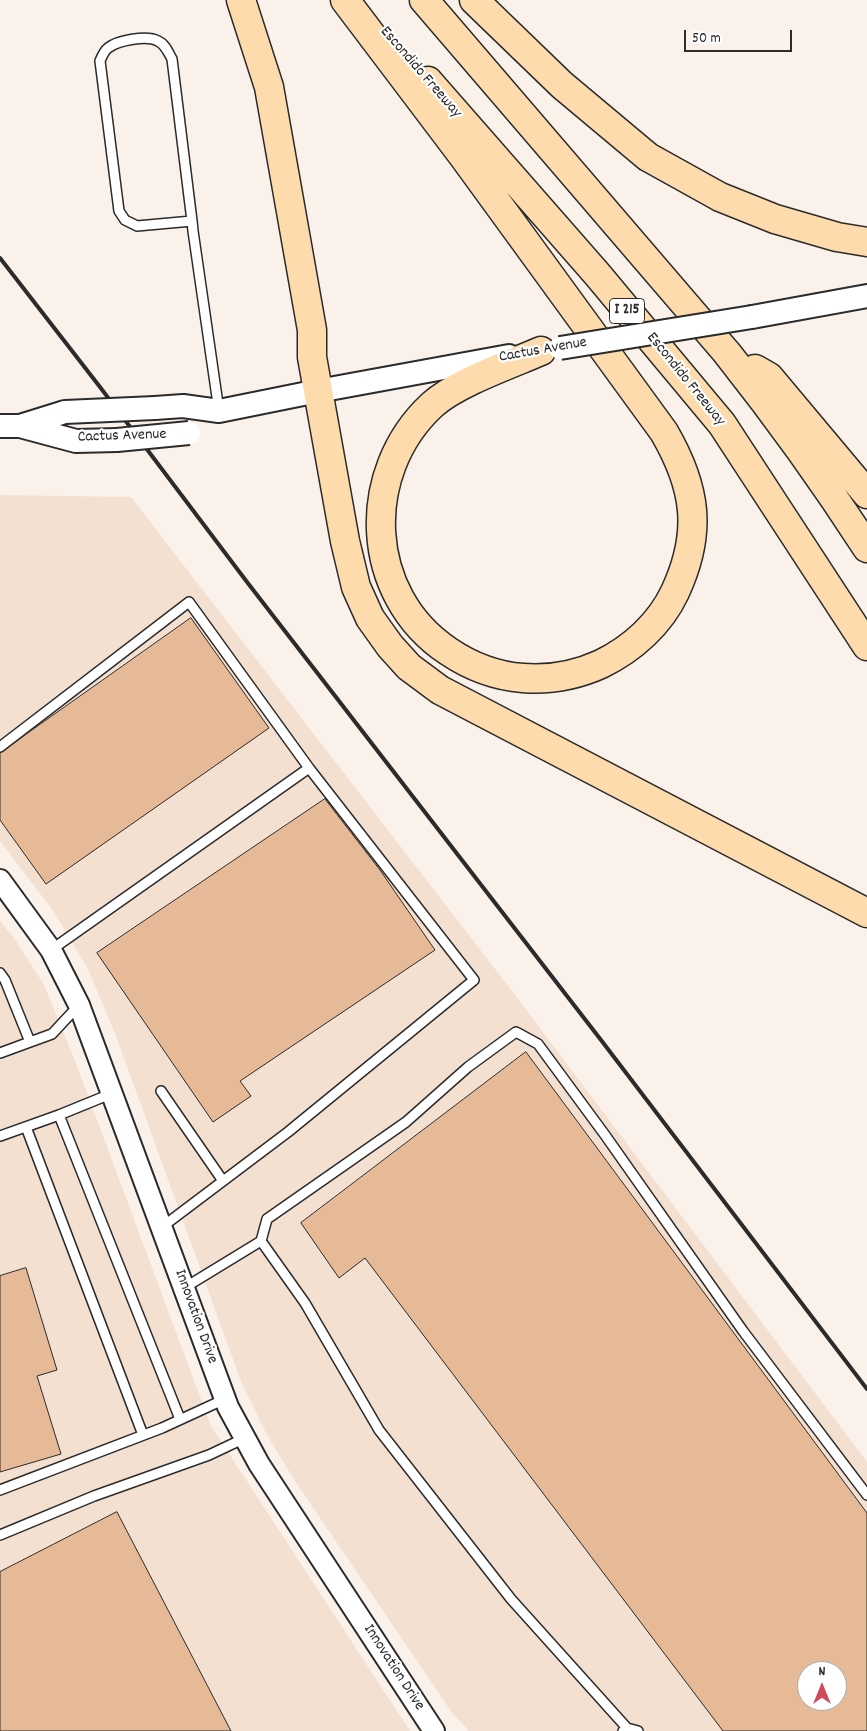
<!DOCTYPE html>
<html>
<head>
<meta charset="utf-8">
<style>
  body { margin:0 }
  #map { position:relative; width:867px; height:1731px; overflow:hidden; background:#faf1ea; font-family:Dekko,sans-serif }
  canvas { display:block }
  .north { position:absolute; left:797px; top:1661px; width:50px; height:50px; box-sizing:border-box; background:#fff; border:1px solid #aaa; border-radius:50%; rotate:0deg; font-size:14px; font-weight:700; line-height:20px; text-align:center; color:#2b2b2b }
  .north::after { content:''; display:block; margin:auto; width:18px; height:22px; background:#d1495b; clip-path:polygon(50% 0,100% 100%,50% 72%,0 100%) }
  .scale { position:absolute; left:684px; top:30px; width:108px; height:22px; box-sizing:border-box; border:2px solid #2b2b2b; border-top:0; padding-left:6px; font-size:15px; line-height:18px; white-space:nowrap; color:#2b2b2b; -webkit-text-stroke:4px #fff; paint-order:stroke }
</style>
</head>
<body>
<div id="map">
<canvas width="867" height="1731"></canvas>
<div class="north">N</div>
<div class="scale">50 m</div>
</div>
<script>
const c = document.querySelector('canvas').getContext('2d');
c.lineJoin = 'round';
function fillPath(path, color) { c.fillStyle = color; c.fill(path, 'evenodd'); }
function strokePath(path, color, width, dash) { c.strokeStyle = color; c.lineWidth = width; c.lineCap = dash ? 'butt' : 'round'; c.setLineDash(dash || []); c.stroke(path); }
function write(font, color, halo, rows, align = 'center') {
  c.font = font + ' Dekko,sans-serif'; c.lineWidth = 4.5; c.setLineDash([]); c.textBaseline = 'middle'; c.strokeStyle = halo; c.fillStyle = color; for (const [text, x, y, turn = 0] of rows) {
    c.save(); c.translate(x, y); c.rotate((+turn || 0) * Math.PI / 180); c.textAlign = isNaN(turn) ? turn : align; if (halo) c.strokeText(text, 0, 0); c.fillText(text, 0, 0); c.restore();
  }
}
fillPath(new Path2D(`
  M 0,495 L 131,497 L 512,991 L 867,1462 L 867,1731 L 469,1731 L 453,1714 L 293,1478 L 266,1433 L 242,1384 L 116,1036 L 88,969 L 54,912 L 0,841 ZM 807,1671 L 837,1671 L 837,1701 L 807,1701 Z
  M 0,921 L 14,938 L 44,985 L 74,1058 L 211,1426 L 410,1731 L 0,1731 Z`), '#f4e0d1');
const building = new Path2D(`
  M 191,618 L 269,728 L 46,884 L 0,820 L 0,753 Z
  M 325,799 L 380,870 L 435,950 L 240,1081 L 251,1096 L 213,1122 L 97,953 Z
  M 526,1052 L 867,1513 L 867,1731 L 723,1731 L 365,1258 L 339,1278 L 301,1223 ZM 807,1671 L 837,1671 L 837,1701 L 807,1701 Z
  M 26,1268 L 57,1370 L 37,1376 L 61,1454 L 0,1472 L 0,1276 Z
  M 117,1512 L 231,1731 L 0,1731 L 0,1572 Z`);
fillPath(building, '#e7ba97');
strokePath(building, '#2b2b2b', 1);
const service = new Path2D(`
  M 192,221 L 137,226 L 125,220 L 119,211 L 100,61 C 102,56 104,51 108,48 C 118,40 147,35 158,41 C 165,44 168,52 172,59 L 192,221 L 193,231 L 219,411
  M 0,747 L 189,602 L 309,768
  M 51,950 L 309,768 L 474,980 L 288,1132 L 162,1227
  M 0,973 L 5,980 L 30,1042 L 52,1034 L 79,1005
  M 0,1053 L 30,1042
  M 161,1091 L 223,1181
  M 59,1115 L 180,1419
  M 26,1127 L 143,1435
  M 0,1136 L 59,1115 L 113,1093
  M 261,1241 L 305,1303 L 379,1430 L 511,1599 L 627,1728
  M 184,1288 L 261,1241 L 267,1219 L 406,1122 L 468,1067 L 516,1032 L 538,1044 L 605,1135 L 743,1331 L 867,1495
  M 0,1490 L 162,1428 L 225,1399
  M 0,1535 L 94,1496 L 209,1455 L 245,1438
  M 623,1731 L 627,1728 L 638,1731`);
const tertiary = new Path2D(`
  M 0,880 L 51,950 L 79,1005 L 228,1407 L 259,1464 L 434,1731`);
const secondary = new Path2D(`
  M 752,317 L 867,296
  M 155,408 L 183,406 L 219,411 L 318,391 L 509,356
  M 0,426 L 20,426 L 76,441 L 117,440
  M 20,426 L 65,412`);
const motorway = new Path2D(`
  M 241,0 L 269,87 L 312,330 L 312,357 L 345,541 L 356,587 L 370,618 L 390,646 L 409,667 L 440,690 L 867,913
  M 345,0 L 463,156 L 664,432 C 696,487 703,532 675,592 C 660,624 632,649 601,664 C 577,675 549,680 523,678 C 496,676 470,666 448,651 C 364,595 359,473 432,405 C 456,383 511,364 541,351
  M 424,0 L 727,353 C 777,416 824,481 867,548
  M 474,0 L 562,85 L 648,157 L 720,197 L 775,219 L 837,237 L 867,242
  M 428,81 L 597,274 L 722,424 L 867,646
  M 755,369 L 769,377 L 867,494`);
strokePath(service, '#2b2b2b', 12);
strokePath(tertiary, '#2b2b2b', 24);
strokePath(secondary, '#2b2b2b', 26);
strokePath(motorway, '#2b2b2b', 31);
strokePath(service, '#fff', 9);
strokePath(tertiary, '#fff', 20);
strokePath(secondary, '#fff', 22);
strokePath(motorway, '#fddbac', 28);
strokePath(new Path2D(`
  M 0,258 L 100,387 L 247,582 L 601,1040 L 867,1389`), '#2b2b2b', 4);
const secondaryBridge = new Path2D(`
  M 560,348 L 752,317
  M 65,412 L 155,408
  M 117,440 L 189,433`);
strokePath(secondaryBridge, '#2b2b2b', 26, []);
strokePath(secondaryBridge, '#fff', 22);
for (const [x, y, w] of [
  [627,311,35]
]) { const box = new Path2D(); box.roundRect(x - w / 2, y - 12.5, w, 25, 4); c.fillStyle = '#fff'; c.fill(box); strokePath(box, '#2b2b2b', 1); }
write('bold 15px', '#2b2b2b', null, [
  ["I 215",627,311]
]);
write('16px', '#2b2b2b', '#fff', [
  ["Escondido Freeway",420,73,49],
  ["Cactus Avenue",543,351,-10],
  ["Escondido Freeway",685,380,51],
  ["Cactus Avenue",122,437,-2],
  ["Innovation Drive",195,1317,70],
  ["Innovation Drive",393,1668,57]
]);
</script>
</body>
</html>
